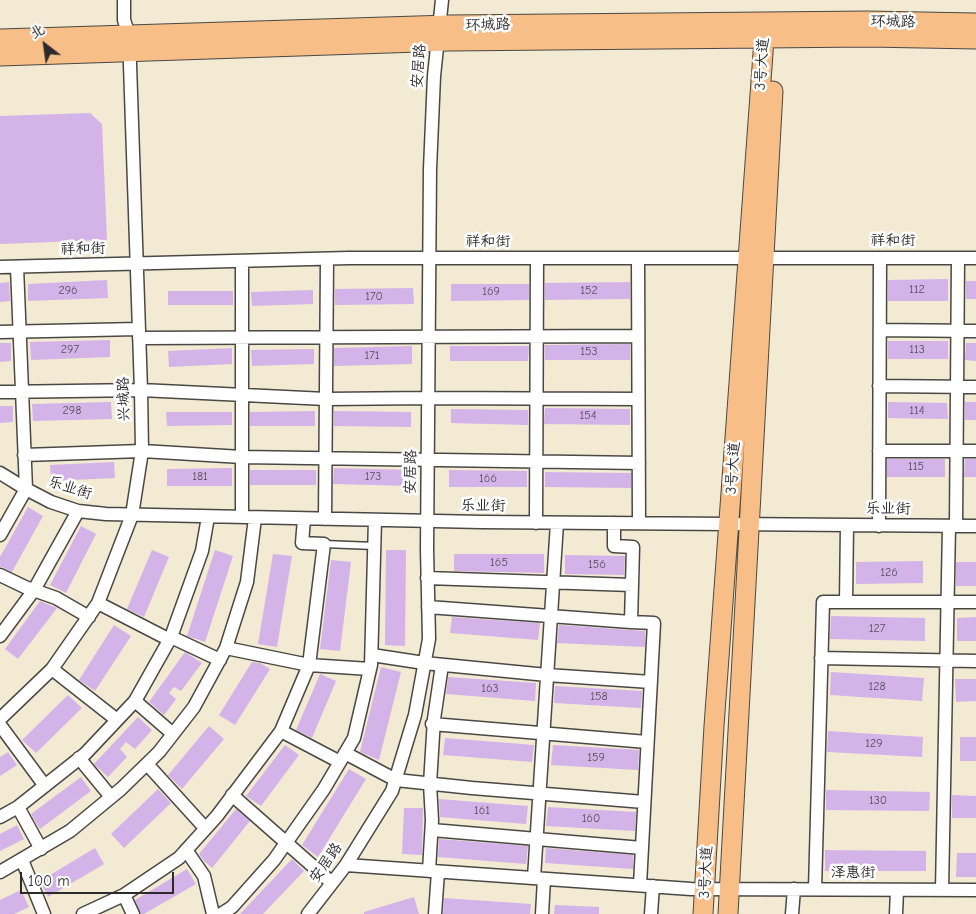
<!DOCTYPE html>
<meta charset="utf-8">
<style>
body{margin:0}
#map{position:relative;width:976px;height:914px;overflow:hidden;background:#f2ead3;font-family:"Comic Neue","LXGW WenKai TC",sans-serif}
canvas{display:block}
.north{position:absolute;left:20px;top:20px;width:50px;height:50px;-webkit-text-stroke:4px #fff;paint-order:stroke;rotate:330deg;font-size:14px;font-weight:700;line-height:20px;text-align:center;color:#2b2b2b}
.north::after{content:'';display:block;margin:auto;width:18px;height:22px;background:#2b2b2b;clip-path:polygon(50% 0,100% 100%,50% 72%,0 100%)}
.scale{position:absolute;left:20px;top:872px;width:154px;height:22px;box-sizing:border-box;border:2px solid #2b2b2b;border-top:0;padding-left:6px;font-size:15px;line-height:18px;white-space:nowrap;color:#2b2b2b;-webkit-text-stroke:4px #fff;paint-order:stroke}
</style>
<div id="map">
<canvas width="976" height="914"></canvas>
<div class="north">北</div>
<div class="scale">100 m</div>
</div>
<script>
const ctx = document.querySelector('canvas').getContext('2d');
ctx.lineJoin = 'round';
function paint(path, color) { ctx.fillStyle = color; ctx.fill(path, 'evenodd'); }
const shape = rows => new Path2D(rows.map(r => 'M' + r).join(''));
function trace(path, color, width, dash) { ctx.strokeStyle = color; ctx.lineWidth = width; ctx.lineCap = dash ? 'butt' : 'round'; ctx.setLineDash(dash || []); ctx.stroke(path); }
function write(font, color, halo, rows, align = 'center') {
  ctx.font = font + ' "Comic Neue","LXGW WenKai TC",sans-serif'; ctx.lineWidth = 5; ctx.setLineDash([]); ctx.textBaseline = 'middle'; ctx.strokeStyle = halo; ctx.fillStyle = color; for (const [text, x, y, turn = 0] of rows) {
    ctx.save(); ctx.translate(x, y); ctx.rotate((+turn || 0) * Math.PI / 180); ctx.textAlign = isNaN(turn) ? turn : align; if (halo) ctx.strokeText(text, 0, 0); ctx.fillText(text, 0, 0); ctx.restore();
  }
}
paint(shape([
 [90,113,102,124,107,240,0,244,0,116],
 [948,279,948,301,888,301,888,280],
 [107,280,108,298,28,301,28,284],
 [966,281,976,281,976,299,966,299],
 [9,282,10,301,0,302,0,283],
 [630,282,630,299,545,300,545,283],
 [451,284,529,284,529,300,451,301],
 [413,288,414,304,335,305,335,289],
 [313,290,313,304,252,306,251,292],
 [168,291,233,291,233,305,168,305],
 [110,340,110,357,31,360,30,342],
 [888,341,948,341,948,359,888,359],
 [0,343,11,343,11,361,0,362],
 [966,343,976,343,976,361,965,360],
 [630,344,630,360,545,360,545,345],
 [412,346,412,364,334,366,334,348],
 [450,346,529,346,528,361,450,361],
 [232,348,232,364,169,367,168,351],
 [314,349,314,364,252,366,251,350],
 [111,402,112,419,33,421,32,404],
 [888,402,947,403,948,419,888,418],
 [965,402,976,402,976,420,965,420],
 [0,406,13,406,13,422,0,423],
 [545,408,630,409,630,425,544,424],
 [451,409,528,410,528,425,451,423],
 [315,411,315,426,250,426,250,412],
 [334,411,411,412,411,427,334,426],
 [166,412,232,412,232,425,167,426],
 [887,459,945,459,945,477,887,477],
 [965,459,976,459,976,477,964,477],
 [114,462,115,478,51,481,50,465],
 [232,468,232,486,167,486,167,469],
 [334,468,413,470,412,486,333,484],
 [250,470,316,470,316,485,250,485],
 [449,470,527,471,527,487,449,487],
 [545,472,631,473,631,488,545,487],
 [28,507,43,516,12,572,0,566,0,557],
 [81,526,96,534,66,593,50,585],
 [152,550,169,557,144,617,127,609],
 [215,550,233,556,205,642,187,636],
 [386,550,406,550,405,646,385,645],
 [273,554,292,556,277,647,258,644],
 [454,554,544,554,544,573,454,571],
 [565,555,625,556,624,575,565,574],
 [331,560,351,562,340,651,320,649],
 [923,561,923,583,856,584,856,562],
 [956,562,976,562,976,586,956,586],
 [40,601,57,608,18,659,5,649],
 [831,616,925,618,925,641,830,639],
 [452,617,540,623,538,640,450,633],
 [976,617,976,641,957,641,957,618],
 [114,625,131,636,95,691,79,680],
 [559,625,645,631,645,647,557,643],
 [185,652,202,663,181,691,174,687,169,693,176,699,164,715,149,702],
 [252,662,260,663,270,669,235,725,219,715],
 [381,667,401,672,379,760,360,752],
 [831,672,924,678,922,701,830,695],
 [320,674,336,681,312,738,296,730],
 [448,677,536,683,535,701,446,694],
 [955,679,976,679,976,701,956,702],
 [555,686,642,691,641,708,554,703],
 [68,695,82,708,36,753,22,740],
 [138,717,152,730,135,749,126,742,120,749,127,757,108,777,94,764],
 [209,726,224,739,182,789,168,775],
 [828,731,923,737,922,757,827,752],
 [960,737,976,737,976,761,960,761],
 [445,738,534,745,532,762,443,755],
 [285,745,299,755,261,806,246,796],
 [553,745,639,750,638,770,551,765],
 [8,752,17,765,0,776,0,757],
 [349,769,366,779,318,857,302,845],
 [81,777,91,791,40,829,31,814],
 [158,789,171,803,124,848,111,834],
 [826,790,930,792,929,811,826,810],
 [952,795,976,796,976,818,952,818],
 [439,799,528,806,526,824,440,817],
 [548,807,636,812,635,831,546,826],
 [404,808,423,808,422,855,402,854],
 [236,809,250,821,212,868,204,861,199,854],
 [17,825,24,839,0,851,0,834],
 [439,839,528,846,526,864,438,857],
 [95,848,104,864,48,897,40,881],
 [546,848,633,855,633,869,545,863],
 [825,850,926,851,926,871,825,871],
 [957,853,976,853,976,877,956,877],
 [292,859,304,871,263,914,240,914],
 [187,869,196,884,144,914,141,914,135,900],
 [21,890,29,907,14,914,0,914,0,900],
 [414,897,419,914,364,914,364,912],
 [444,898,531,904,530,914,443,914],
 [555,905,599,907,599,914,554,914]
]), '#d4b3e8');
const lane = shape([
 [324,544,374,546]
]);
const street = shape([
 [638,258,639,523],
 [242,261,242,517],
 [0,267,349,258,976,258],
 [880,330,976,331],
 [0,332,138,329],
 [139,338,638,336],
 [879,386,976,387],
 [0,392,141,390,326,399,428,398,638,399],
 [879,451,976,451],
 [24,455,142,451,242,457,639,463],
 [0,473,26,489,51,502,78,511,106,514,482,522,976,526],
 [325,519,327,259],
 [536,523,537,258],
 [614,523,614,546,633,547,631,622,654,623,640,885],
 [879,526,880,258],
 [956,526,958,258],
 [0,535,26,489,17,267],
 [0,575,25,587,56,598,89,617],
 [427,578,632,585],
 [846,602,976,602],
 [98,603,170,640],
 [428,607,631,622],
 [0,636,34,590,78,511],
 [171,637,220,660],
 [226,648,309,665,370,669],
 [372,655,424,663,547,675,651,682],
 [821,658,976,661],
 [52,669,117,720],
 [135,701,173,734],
 [0,719,52,669,98,603,132,515,142,451,141,390,129,35,124,20,124,0],
 [432,724,647,742],
 [0,725,45,786],
 [281,731,340,762],
 [345,753,396,780,472,788,644,802],
 [79,758,111,797],
 [147,764,205,828],
 [232,795,332,883],
 [18,807,41,849],
 [0,817,18,807,85,754,135,701,171,637,202,551,208,517],
 [432,830,642,848],
 [186,850,204,876,213,914],
 [22,860,44,914],
 [346,865,691,889,976,890],
 [429,871,432,820,430,784,434,719,442,665],
 [0,872,70,831,121,789,159,752,194,707,226,648,247,582,255,518],
 [534,878,557,523],
 [815,889,823,602,846,602,847,525],
 [942,890,949,526],
 [124,895,133,914],
 [83,914,124,895,179,858,217,816,281,731,309,665,324,544,302,543,304,519],
 [221,914,232,907,274,860,324,789,354,738,371,665,375,520],
 [308,914,346,865,392,791,415,715,429,639,427,549,430,169,434,76,442,0],
 [435,914,438,872],
 [542,914,544,879],
 [651,914,653,886],
 [792,914,794,889],
 [896,914,897,890]
]);
const primary = shape([
 [0,39,449,25,868,21,976,23],
 [0,56,449,41,868,37,976,39],
 [703,914,714,726,765,26],
 [728,914,773,91]
]);
trace(lane, '#494844', 9);
trace(street, '#494844', 15);
trace(primary, '#494844', 21);
trace(lane, '#fff', 6);
trace(street, '#fff', 12);
trace(primary, '#f7be87', 19);
write('12px', '#554d5a', null, [
 ["112",917,290],
 ["296",68,291],
 ["152",589,291],
 ["169",491,292],
 ["170",374,297],
 ["297",70,350],
 ["113",917,350],
 ["153",589,352],
 ["171",372,356],
 ["298",72,411],
 ["114",917,411],
 ["154",588,416],
 ["115",916,467],
 ["181",200,477],
 ["173",373,477],
 ["166",488,479],
 ["165",499,563],
 ["156",597,565],
 ["126",889,573],
 ["127",877,629],
 ["128",877,687],
 ["163",490,689],
 ["158",599,697],
 ["129",874,744],
 ["159",596,758],
 ["130",878,801],
 ["161",482,811],
 ["160",591,819]
]);
write('15px', '#2b2b2b', '#fff', [
 ["环城路",893,22,1],
 ["环城路",488,25,-1],
 ["3号大道",762,64,-86],
 ["安居路",419,66,-85],
 ["祥和街",893,241],
 ["祥和街",488,242],
 ["祥和街",83,249,-1],
 ["兴城路",124,399,-91],
 ["3号大道",733,468,-86],
 ["安居路",411,472,-89],
 ["乐业街",70,488,18],
 ["乐业街",483,506,1],
 ["乐业街",888,509,1],
 ["安居路",326,863,-55],
 ["3号大道",706,872,-87],
 ["泽惠街",853,873]
]);
</script>
